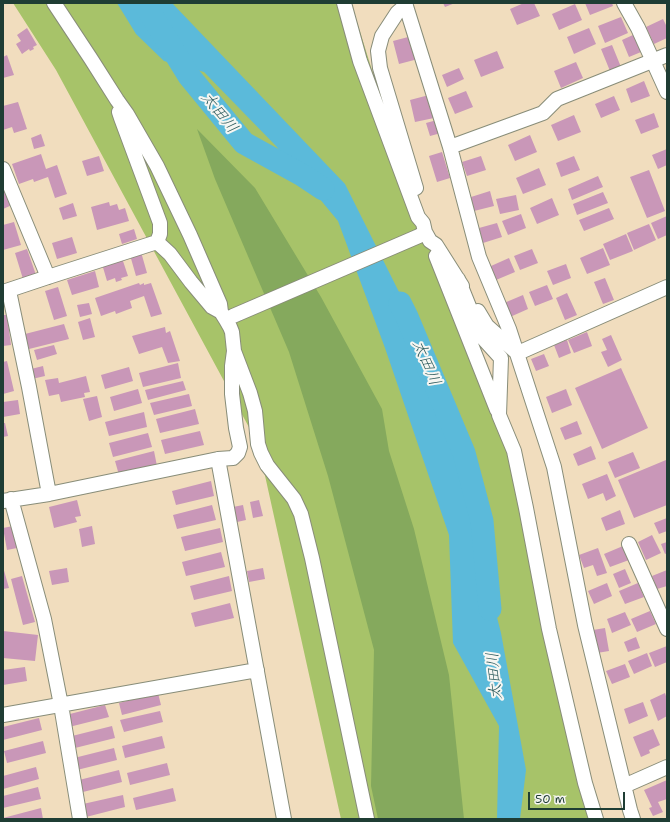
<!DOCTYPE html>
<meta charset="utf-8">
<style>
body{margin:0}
#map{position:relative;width:670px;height:822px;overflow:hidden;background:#f1ddbe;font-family:"Shantell Sans",sans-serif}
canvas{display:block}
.frame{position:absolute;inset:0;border:4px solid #1f3d34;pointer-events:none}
.scale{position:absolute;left:528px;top:792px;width:97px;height:18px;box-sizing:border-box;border:2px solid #1f3d34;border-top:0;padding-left:5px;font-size:12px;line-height:14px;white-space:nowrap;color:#1f3d34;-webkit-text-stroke:3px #f6f6f2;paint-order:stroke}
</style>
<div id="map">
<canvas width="670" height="822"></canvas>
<div class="frame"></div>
<div class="scale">50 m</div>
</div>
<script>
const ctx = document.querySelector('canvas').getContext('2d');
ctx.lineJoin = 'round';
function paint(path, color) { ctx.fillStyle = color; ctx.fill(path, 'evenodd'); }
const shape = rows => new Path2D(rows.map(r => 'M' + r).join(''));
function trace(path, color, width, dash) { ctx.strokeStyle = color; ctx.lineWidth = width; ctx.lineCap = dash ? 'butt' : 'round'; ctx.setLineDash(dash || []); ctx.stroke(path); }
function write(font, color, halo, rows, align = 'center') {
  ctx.font = font + ' "Shantell Sans","Klee One",sans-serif'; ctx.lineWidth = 4; ctx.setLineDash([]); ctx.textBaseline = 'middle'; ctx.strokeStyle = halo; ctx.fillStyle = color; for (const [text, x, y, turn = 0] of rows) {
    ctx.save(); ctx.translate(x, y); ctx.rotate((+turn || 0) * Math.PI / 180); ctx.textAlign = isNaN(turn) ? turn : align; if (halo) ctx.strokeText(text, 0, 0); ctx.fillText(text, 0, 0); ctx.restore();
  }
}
paint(shape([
 [13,3,351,3,418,217,514,451,600,819,341,819,258,444,56,70]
]), '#a7c369');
paint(shape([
 [197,129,255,188,321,297,382,409,389,451,414,529,449,675,464,819,378,819,371,786,374,650,328,476,289,352,215,179]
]), '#85a95d');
paint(shape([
 [117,3,172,3,345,184,400,294,458,464,501,633,526,770,520,819,497,819,499,726,453,643,449,535,385,348,338,221,276,146,204,72,164,61,136,34]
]), '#5bbada');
trace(shape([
 [144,3,189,76,244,143,302,175,323,189],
 [400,303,407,317,464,453,482,521,490,609]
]), '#5bbada', 23);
paint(shape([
 [443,3,455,3,445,7],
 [524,3,534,3,540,16,517,25,510,9],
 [585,3,612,3,613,6,590,15],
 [575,4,582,20,559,30,552,14],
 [621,17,628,33,605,43,598,26],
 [663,19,667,27,667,38,654,44,646,27],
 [27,28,37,45,33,47,34,49,30,51,29,49,22,54,16,44,21,41,17,35],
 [589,28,596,44,574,54,567,37],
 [633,35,641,52,629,57,622,40],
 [412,36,418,59,399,64,393,41],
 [612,45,621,67,610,71,601,49],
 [497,51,504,68,481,77,474,60],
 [7,55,14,75,3,78,3,57],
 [576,62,583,78,561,88,554,71],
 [459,68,464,79,447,87,442,75],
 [644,81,650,96,631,103,626,89],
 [466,91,473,107,455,114,448,98],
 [429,95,434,118,415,122,410,100],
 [614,96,620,110,601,118,595,104],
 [18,102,27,129,14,133,12,127,3,130,3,106],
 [654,113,659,127,641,134,635,120],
 [574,115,581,132,558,141,551,125],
 [437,120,441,133,430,136,426,123],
 [41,134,45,146,34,149,31,138],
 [530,135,537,152,515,161,508,145],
 [667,149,667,165,658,169,652,155],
 [442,152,450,178,437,182,429,156],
 [41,154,46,169,57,165,67,194,55,198,48,177,34,182,33,179,19,184,12,164],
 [99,156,104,171,87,176,82,161],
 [481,156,486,170,467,176,462,162],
 [574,156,580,170,561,177,556,163],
 [539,168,546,185,523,194,516,178],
 [649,170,665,211,647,218,630,177],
 [598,176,603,187,572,200,568,189],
 [3,183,12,205,3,209],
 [490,191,494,206,474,211,471,197],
 [603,192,608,203,577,215,573,204],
 [516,195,519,210,500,214,496,199],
 [552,198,559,215,537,224,530,208],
 [109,202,110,206,117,204,119,210,125,208,129,221,97,230,91,207],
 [73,203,77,216,63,220,59,208],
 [609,208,614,219,584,231,579,220],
 [521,214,526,228,508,235,502,221],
 [667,216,667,235,658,239,651,223],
 [14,222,21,245,3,250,3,225],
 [497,223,502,237,483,243,479,228],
 [649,224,656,240,634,250,627,233],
 [134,229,137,239,122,244,119,234],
 [626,234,633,251,610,260,603,244],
 [72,237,77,253,57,259,52,243],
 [603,248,610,265,587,274,580,258],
 [27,249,36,275,23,279,15,253],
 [532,249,538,263,520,270,514,256],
 [141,252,147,273,136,276,130,255],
 [122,258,128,276,121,278,122,280,116,282,115,278,107,281,102,264],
 [509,258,515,272,496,280,491,266],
 [566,264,571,278,553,285,547,271],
 [95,271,99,287,72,295,67,280],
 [605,278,614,300,603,304,594,282],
 [139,283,140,285,144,283,144,285,151,283,162,314,151,317,144,296,130,301,132,308,116,314,115,311,101,316,95,298],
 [547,285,553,299,535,306,529,292],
 [58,287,67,316,54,320,45,291],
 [567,293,577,315,565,320,556,298],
 [523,295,528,309,510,317,504,303],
 [89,303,92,314,80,317,77,305],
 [3,315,7,315,11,345,3,346],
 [90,318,95,337,83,340,78,322],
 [64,324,69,339,29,349,25,334],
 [165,327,166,333,170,331,180,361,168,363,162,347,139,354,132,336],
 [587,332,592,346,574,353,568,340],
 [611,335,622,360,608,367,601,352,607,350,602,339],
 [567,340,571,353,559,358,554,345],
 [54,345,57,354,37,360,34,350],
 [544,354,549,366,536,371,531,359],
 [7,361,14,391,3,394,3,362],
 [178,363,181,378,143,387,139,373],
 [43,366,45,376,32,379,31,369],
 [129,367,133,381,105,389,101,375],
 [621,368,648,428,602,449,575,388],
 [86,376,90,392,84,393,85,397,61,402,59,394,49,396,45,380,58,378,59,383],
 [183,381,186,390,148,400,145,390],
 [138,389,142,403,114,411,110,397],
 [566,389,572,405,552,413,546,397],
 [189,394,192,406,154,415,150,403],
 [97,396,102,417,89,421,83,399],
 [18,400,20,414,3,417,3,402],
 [195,409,199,424,160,433,156,419],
 [144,412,147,427,109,436,105,422],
 [577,421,582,434,565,440,560,428],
 [3,423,5,423,8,436,3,437],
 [200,431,204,445,165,454,161,440],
 [148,433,152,447,113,457,109,443],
 [591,446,596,459,578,466,573,454],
 [154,451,157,466,119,475,115,461],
 [633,452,640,468,615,478,608,462],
 [666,460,667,463,667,505,634,518,618,480],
 [607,474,616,496,606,501,603,493,588,499,582,484],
 [211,481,214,496,176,505,172,491],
 [77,500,81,516,75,517,77,522,54,528,49,507],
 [259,500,263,516,253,518,250,502],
 [212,505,216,520,177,529,173,515],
 [243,505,246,520,237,522,233,507],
 [620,510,625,524,606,531,601,518],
 [667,518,667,531,659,534,654,523],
 [13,526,17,548,7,550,3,528],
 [92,526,95,544,82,547,79,529],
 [220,528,223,542,185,551,181,537],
 [652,535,661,553,646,560,638,542],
 [667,542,667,553,665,554,661,544],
 [623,546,629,560,610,567,604,554],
 [598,548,607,573,597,576,593,565,584,568,579,555],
 [221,552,225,567,186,576,182,562],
 [3,567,9,588,3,589],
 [67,568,69,582,52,585,49,571],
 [263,568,265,579,249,582,247,571],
 [625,569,631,583,619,588,613,574],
 [667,570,667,586,657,589,652,576],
 [22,576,35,622,23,625,11,579],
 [229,576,232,591,194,600,190,586],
 [607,583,612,596,594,604,588,591],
 [638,583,644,597,625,604,619,591],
 [230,603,234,618,195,627,191,613],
 [650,611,656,624,637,632,631,619],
 [625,612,631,625,612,633,607,619],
 [605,628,609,651,597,653,593,630],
 [3,631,38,635,35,661,3,658],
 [636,637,640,648,628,652,624,642],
 [667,646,667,662,655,667,649,653],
 [647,653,652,666,634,674,628,661],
 [625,664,630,677,612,684,606,671],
 [25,667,27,681,3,685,3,670],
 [158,693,161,705,122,715,119,703],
 [665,693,667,699,667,716,658,721,650,700],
 [643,702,648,716,629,724,624,709],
 [105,705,109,717,69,727,66,715],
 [160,711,163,722,124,732,120,720],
 [39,718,42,730,3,740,3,727],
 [112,726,115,738,75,748,72,736],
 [653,729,660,745,649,750,650,753,641,757,633,737],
 [162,736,165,748,125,758,122,746],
 [43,741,46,753,7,763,4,751],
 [114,748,117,760,77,770,74,758],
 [167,763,170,775,130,785,127,773],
 [36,767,39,779,3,789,3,776],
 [119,770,122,782,83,792,79,780],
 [667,780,667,799,658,802,663,812,653,816,649,808,652,807,644,790],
 [38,787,41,799,3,808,3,796],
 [173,788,176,801,136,810,133,798],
 [123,795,125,807,86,817,83,804],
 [41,808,43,819,3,819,3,818]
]), '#c997b8');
const street = shape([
 [54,3,91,59,117,100,127,114,157,166,190,235,220,304,221,312],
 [344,3,360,61,418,217,423,223,425,232],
 [405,3,450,147,479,257,509,329,554,467,585,625,630,810,633,819],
 [624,3,638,28,667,92],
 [406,5,397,13,382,36,378,51,380,68,416,188],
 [119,112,121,118,160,223,160,234,157,242],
 [450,147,543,113,557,99,667,55],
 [3,169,48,277],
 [157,242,170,254,191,282,212,307,221,312,226,320,233,316,419,236,425,232,430,241,436,245,462,286],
 [436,256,497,410],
 [458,279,481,336,501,358,499,415,514,451,526,508,549,629,585,783,596,819],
 [9,291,29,387,49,494],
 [3,292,48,277,157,242],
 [478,311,487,326,516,352],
 [234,351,250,393,255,411,258,444,261,453,267,465,294,499,301,514,312,558,367,819],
 [518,353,667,287],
 [218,459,284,819],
 [11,499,44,619,61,705,80,819],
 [3,501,49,494,218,459,233,458,238,453,240,447,236,428,232,394,232,366,234,351,232,332,230,327,226,320],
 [629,544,667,629],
 [3,715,257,670],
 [624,786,667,767]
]);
trace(street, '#888d79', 16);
trace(street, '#fff', 14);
write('italic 16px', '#2e5c5e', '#f6f6f2', [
 ["太田川",219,113,51],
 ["太田川",426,363,67],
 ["太田川",495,676,-95]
]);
</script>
